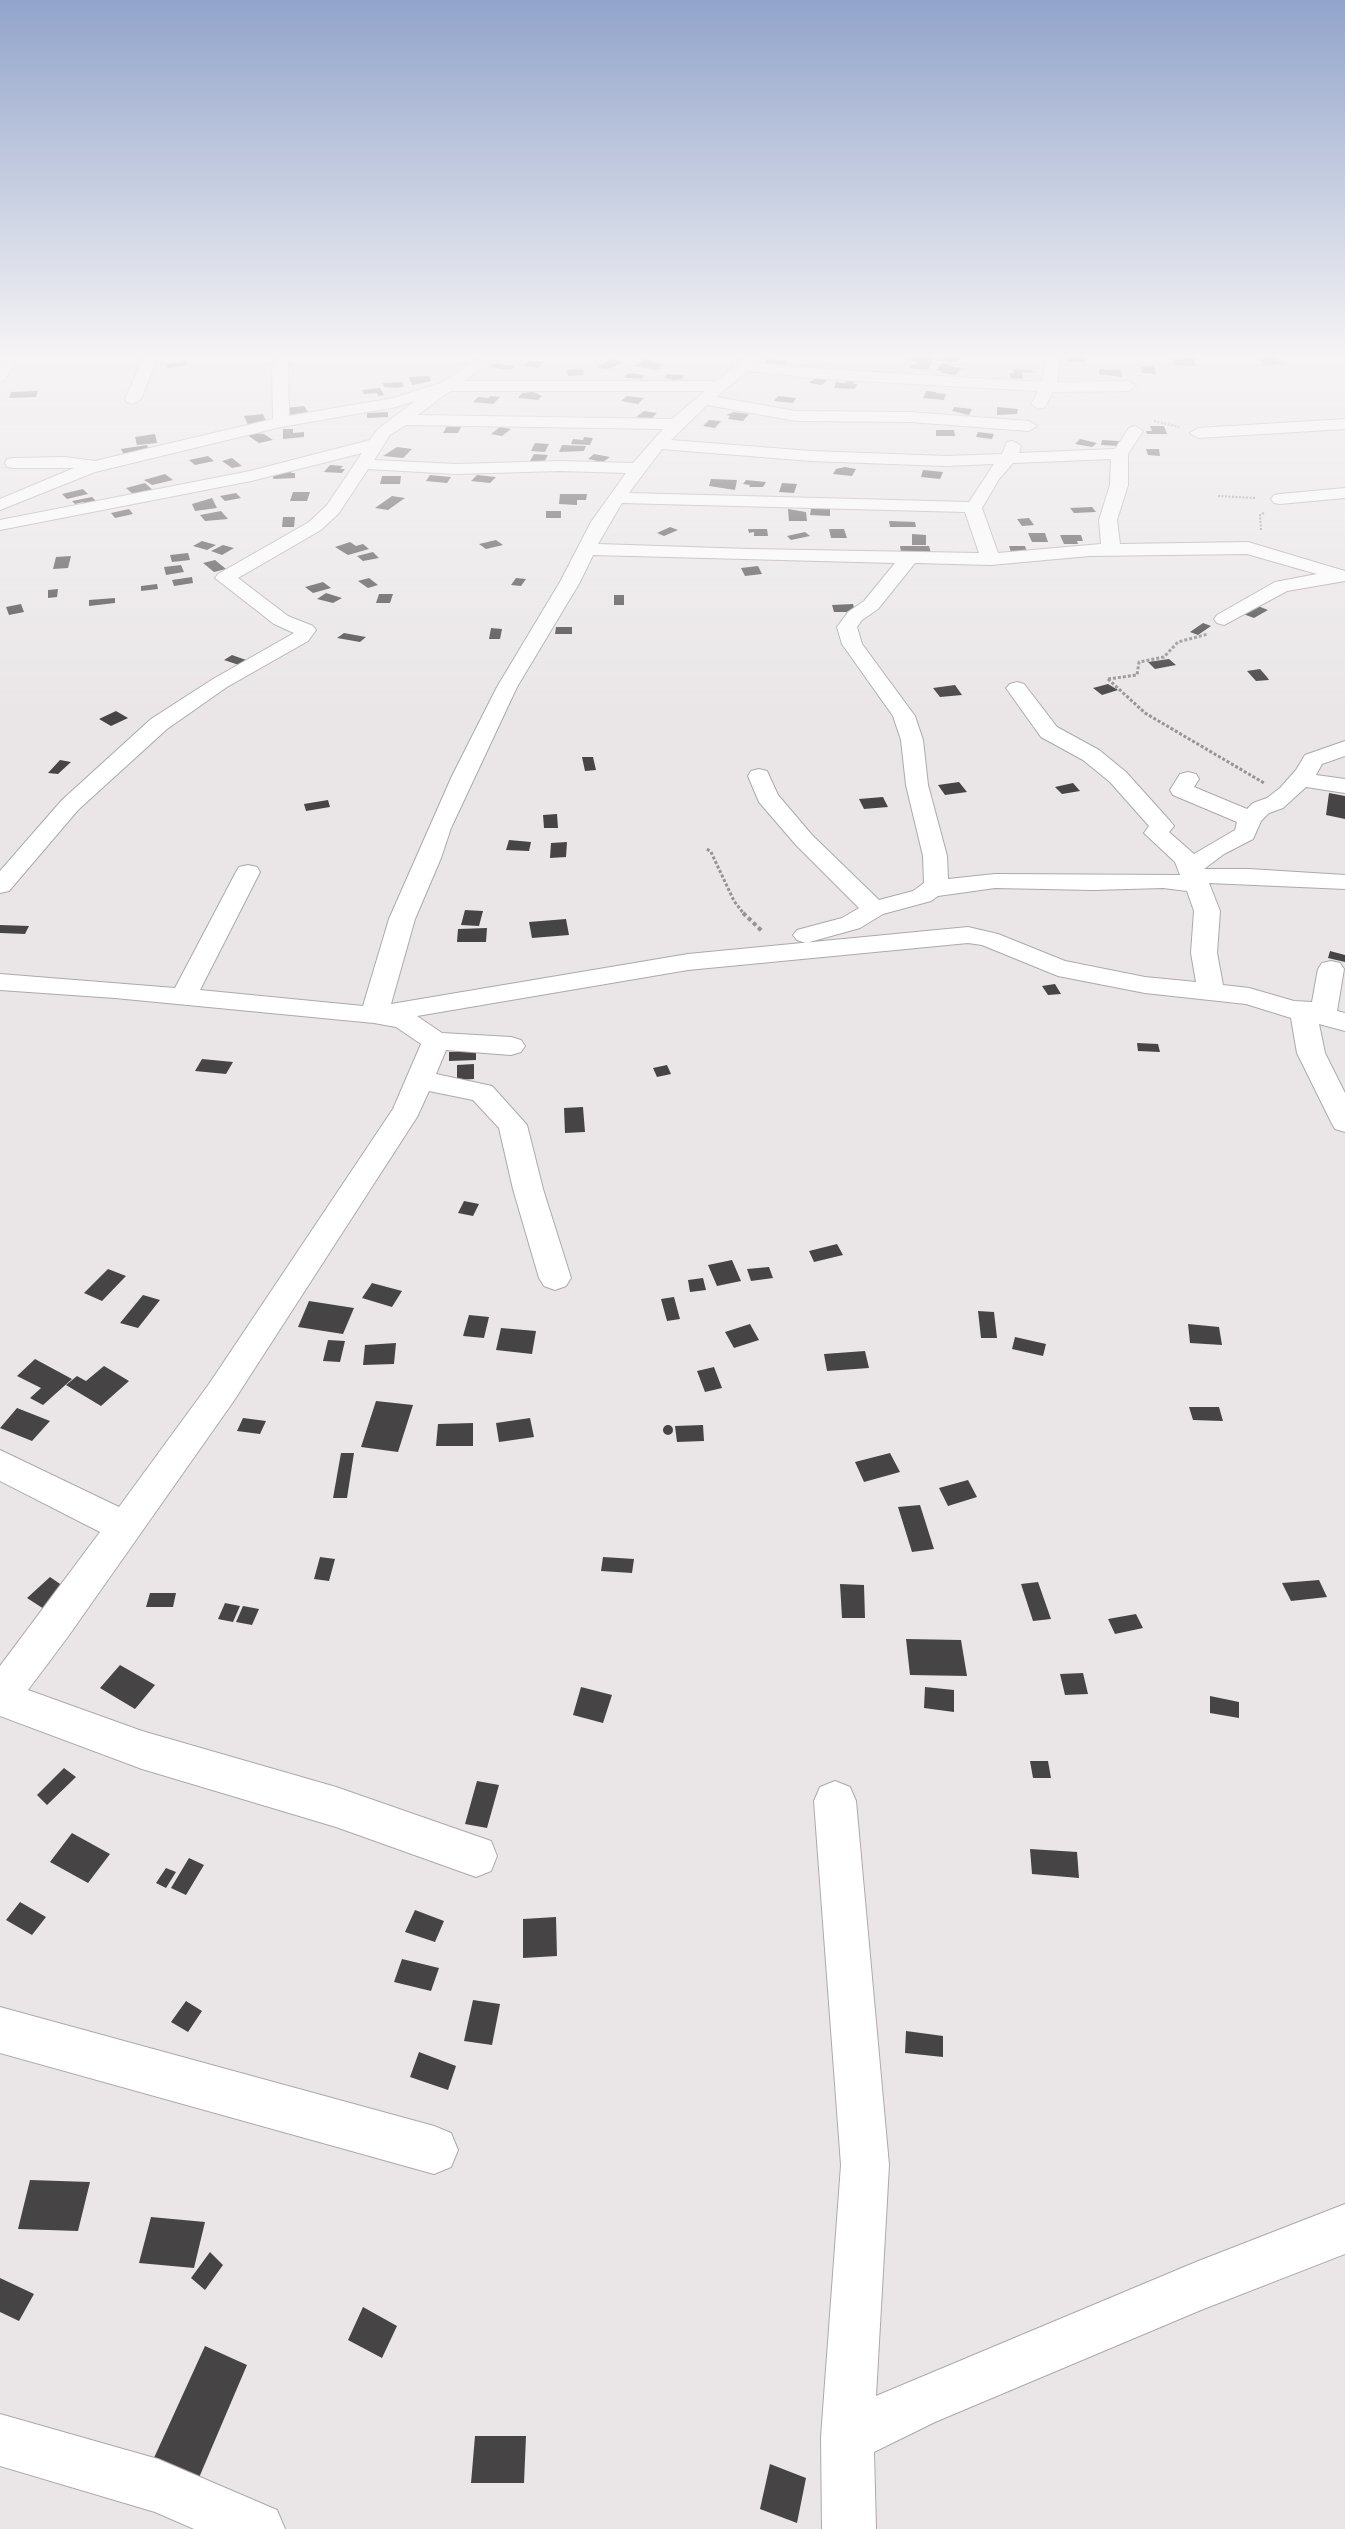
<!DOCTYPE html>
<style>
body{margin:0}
canvas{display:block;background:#eae6e8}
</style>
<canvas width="1345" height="2529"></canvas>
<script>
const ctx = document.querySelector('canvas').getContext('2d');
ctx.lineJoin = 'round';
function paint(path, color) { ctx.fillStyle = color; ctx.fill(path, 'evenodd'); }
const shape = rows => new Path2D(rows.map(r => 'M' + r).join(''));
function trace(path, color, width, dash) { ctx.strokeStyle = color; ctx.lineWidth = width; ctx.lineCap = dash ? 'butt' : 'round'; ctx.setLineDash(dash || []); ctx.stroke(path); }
paint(shape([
 [917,357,933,358,928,370,909,368,910,365,915,365,916,361,911,361,912,358],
 [939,357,962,357,957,362,936,360],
 [1070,357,1085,357,1086,362,1067,362,1066,358],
 [1264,357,1274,357,1283,364,1265,365,1259,359,1267,359],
 [1181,358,1194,358,1196,366,1174,365,1173,359,1182,360],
 [611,359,624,362,608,369,597,367],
 [644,359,654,361,653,362,664,365,655,370,634,366],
 [767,359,770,359,788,361,781,367,764,364],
 [186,361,188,365,168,368,166,364],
 [529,361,536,362,545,361,538,368,523,366],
 [496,363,516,366,510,370,489,367],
 [942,363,953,367,962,368,955,375,940,373,942,371,936,370],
 [1140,366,1154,366,1156,374,1142,373],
 [583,369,584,375,568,376,566,370],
 [1013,369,1032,370,1033,373,1022,372,1023,379,1011,378,1009,373,1014,373],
 [1099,369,1121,370,1122,377,1099,374],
 [628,373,645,375,642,379,628,378,624,377],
 [667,374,685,375,682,379,674,380,664,378],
 [429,376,431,381,412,385,409,377],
 [815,378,828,379,822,385,809,383],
 [847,381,854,381,853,384,857,384,855,389,834,388,836,382,846,383],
 [402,382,404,386,398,388,384,387,383,383],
 [380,388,384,395,379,396,377,393,364,394,362,390],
 [38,391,36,397,9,398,11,392],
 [926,391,937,392,936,393,946,394,944,400,923,398],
 [533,392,542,396,538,400,518,398,522,393],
 [490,396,500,397,493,404,473,402,478,397,488,398],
 [627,396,644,398,638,404,621,401],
 [778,396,796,398,793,403,774,401],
 [304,406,308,412,288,415,285,408],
 [954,407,972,409,969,415,952,411],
 [997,407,1018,409,1017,414,997,415],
 [644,411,657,413,650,420,636,417],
 [388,412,388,417,367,418,367,413],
 [734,412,749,414,743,421,728,419,730,416,726,415],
 [263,414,267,423,248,425,244,416],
 [709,420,721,421,715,428,703,426],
 [447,426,461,427,458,433,443,433],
 [1150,426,1164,426,1167,434,1147,434,1146,431,1152,431],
 [500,427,511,429,502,436,491,434],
 [283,429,293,429,293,433,304,432,304,437,283,439],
 [936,430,954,430,955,436,936,436],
 [978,432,994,434,992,439,976,437],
 [256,433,264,434,273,440,259,443,247,435],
 [155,434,157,443,137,445,135,437],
 [584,437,593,438,590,445,571,444,573,439,583,440],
 [1080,439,1097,443,1092,447,1075,444],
 [1102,440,1119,441,1119,446,1101,445],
 [535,443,549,444,545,452,531,451],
 [147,445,150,451,124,455,121,449],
 [562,445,586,446,584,451,559,452],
 [397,447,412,449,403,458,383,456],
 [1146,449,1159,449,1160,456,1148,455],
 [534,454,548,455,544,462,530,461],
 [594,454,610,457,603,462,588,459],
 [208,456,214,461,195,465,189,460],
 [232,458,242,466,232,468,222,461],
 [330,465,343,466,340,469,345,469,342,473,324,472],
 [845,467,856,469,852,476,833,474,836,469],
 [291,470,291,473,295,473,295,478,273,479,274,474],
 [923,470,943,472,940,479,921,477],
 [165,474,173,480,152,485,144,480],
 [430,475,451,477,447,483,426,481],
 [477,475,496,477,490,483,471,481],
 [382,476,401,476,400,484,380,484],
 [711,479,737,480,735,490,709,486],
 [746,480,766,482,763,487,749,487,750,485,743,484],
 [145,483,155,492,142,495,140,493,133,494,126,488],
 [782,483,797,484,794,493,779,492],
 [83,489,88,494,67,499,62,494],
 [293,492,310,492,307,501,290,501],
 [236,493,241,498,225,501,220,496],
 [560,494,587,494,586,500,577,500,577,505,559,504],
 [392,496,405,498,388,510,375,508],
 [92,497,97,502,85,505,83,502,75,504,72,501],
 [212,498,217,508,195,511,192,504],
 [1092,507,1096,512,1074,513,1070,508],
 [826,508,830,509,830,516,810,515,811,509],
 [129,509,133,514,115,518,111,513],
 [788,509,806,512,807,521,789,521],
 [221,511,228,519,205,521,200,515],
 [546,511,561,511,561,518,546,518],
 [283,517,295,517,294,527,282,527],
 [1029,518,1034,525,1022,526,1017,519],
 [889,521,915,522,916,527,890,527],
 [670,527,678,530,664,536,657,533],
 [748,529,767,529,768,536,754,536,754,532,749,533],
 [829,529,844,529,847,538,831,538],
 [805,532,810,536,791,540,787,536],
 [1028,533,1045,533,1048,542,1032,542],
 [912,534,926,535,926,545,912,545],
 [1060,535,1081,535,1083,541,1077,541,1078,544,1064,544],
 [496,540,503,545,486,549,479,544],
 [202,541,216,545,207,550,193,546],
 [350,542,356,546,363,544,369,549,348,555,335,547],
 [223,545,234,548,222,555,211,551],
 [900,546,929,546,931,553,901,552],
 [1009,546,1025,546,1027,552,1011,552],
 [373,552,379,558,363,561,357,556],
 [188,553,190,560,172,562,170,555],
 [71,556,68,568,53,569,56,557],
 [215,560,226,569,214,572,203,563],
 [181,565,184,572,166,575,164,567],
 [758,566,762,574,745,576,741,568],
 [192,577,193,583,174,586,172,580],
 [369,578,378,585,368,588,358,581],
 [516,578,526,579,521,586,511,585],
 [323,582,331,588,313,593,305,587],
 [157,584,158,589,141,591,141,586],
 [58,589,57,597,48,598,48,590],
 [326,593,342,598,333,603,317,599],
 [379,594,393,594,390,603,376,603],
 [614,595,624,595,624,605,614,605],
 [115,598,115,603,89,606,89,600],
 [21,604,24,612,9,615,6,607],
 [853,604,855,612,834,612,832,605],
 [1258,606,1268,610,1254,618,1243,614],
 [1203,623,1211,626,1198,635,1190,632],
 [556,627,572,627,572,634,555,634],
 [491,628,502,629,500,639,489,639],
 [344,633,366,637,360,642,337,638],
 [232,655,246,660,239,665,224,660],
 [1169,659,1176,665,1155,669,1148,662],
 [1260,669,1267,677,1269,680,1256,681,1247,671],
 [1108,684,1118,690,1102,695,1093,688],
 [955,685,962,695,940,697,933,688],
 [116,711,128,718,111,726,99,719],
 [582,757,593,757,596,770,585,771],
 [60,760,71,762,58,774,48,773],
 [959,782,967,792,945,795,938,785],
 [1073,783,1080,791,1062,794,1055,787],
 [1329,793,1345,796,1345,819,1326,815],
 [883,797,888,807,864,809,859,799],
 [328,800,330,807,306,811,304,804],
 [557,814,558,828,544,828,543,815],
 [509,840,531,842,529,851,506,850],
 [567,842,566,857,550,858,551,843],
 [465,910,483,911,479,926,461,925],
 [566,919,569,935,532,938,529,922],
 [0,925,29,926,25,934,0,933],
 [487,928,486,942,457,942,458,929],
 [1330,951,1345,955,1345,962,1328,958],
 [1055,984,1061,994,1048,995,1042,986],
 [1137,1043,1158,1044,1160,1052,1138,1051],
 [476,1051,476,1060,449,1061,449,1052],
 [202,1059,233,1062,226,1074,195,1071],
 [474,1064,474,1079,457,1080,457,1065],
 [667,1065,671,1074,657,1077,653,1068],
 [583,1107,585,1132,565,1133,564,1108],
 [464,1201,479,1204,473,1216,458,1213],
 [837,1244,843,1255,814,1262,809,1251],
 [732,1260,741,1281,717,1286,708,1265],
 [769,1267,773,1278,751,1281,747,1269],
 [108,1269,126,1276,102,1301,84,1293],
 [703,1278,706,1290,690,1292,688,1280],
 [372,1283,402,1291,392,1307,362,1298],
 [143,1295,160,1300,138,1328,120,1323],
 [674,1297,680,1319,667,1321,661,1299],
 [309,1301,354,1308,343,1334,298,1327],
 [978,1311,994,1312,997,1338,981,1338],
 [469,1315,489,1317,484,1338,463,1336],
 [750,1324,759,1340,734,1348,725,1332],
 [1188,1324,1219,1327,1222,1345,1190,1343],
 [501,1328,536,1331,532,1354,496,1350],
 [1015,1337,1046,1344,1043,1356,1012,1349],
 [328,1340,345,1341,340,1362,323,1361],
 [396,1343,394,1364,363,1365,365,1345],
 [865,1351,869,1368,827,1371,824,1354],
 [35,1359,72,1379,43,1405,30,1398,41,1388,17,1376],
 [104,1366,129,1381,101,1406,66,1385,77,1376,86,1381],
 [714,1367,722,1388,705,1392,697,1371],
 [376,1401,413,1405,398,1452,361,1447],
 [1189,1407,1219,1407,1223,1421,1193,1420],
 [17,1408,50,1421,32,1441,0,1428],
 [243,1418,266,1421,260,1434,237,1431],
 [530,1418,534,1437,499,1442,496,1423],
 [473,1423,473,1446,436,1446,438,1424],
 '663 1430a5 5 0 1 1 10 0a5 5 0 1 1-10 0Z',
 [703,1425,704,1441,677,1442,675,1426],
 [341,1453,354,1453,347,1498,333,1498],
 [890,1453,900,1472,864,1482,855,1462],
 [968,1480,977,1497,948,1506,939,1488],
 [920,1505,934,1549,912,1552,898,1507],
 [320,1557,335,1559,329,1581,314,1579],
 [603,1557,634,1559,632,1573,601,1571],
 [50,1577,66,1588,44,1609,27,1598],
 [1319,1580,1327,1597,1291,1601,1282,1583],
 [1038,1582,1051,1619,1033,1621,1021,1584],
 [840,1584,864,1585,865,1618,842,1618],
 [150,1593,176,1593,173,1607,146,1607],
 [225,1603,240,1606,233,1622,218,1619],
 [243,1606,259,1609,252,1625,236,1622],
 [1136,1614,1143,1628,1115,1634,1108,1619],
 [906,1639,961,1640,967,1676,910,1675],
 [120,1665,155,1685,135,1709,100,1688],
 [1083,1673,1088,1694,1065,1695,1060,1674],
 [581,1687,612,1695,603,1723,573,1715],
 [925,1687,954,1690,954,1712,924,1708],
 [1210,1696,1239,1702,1239,1718,1210,1713],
 [1030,1761,1048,1761,1051,1778,1033,1778],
 [64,1768,76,1777,47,1805,37,1795],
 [477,1781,499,1785,487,1828,465,1824],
 [72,1833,110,1854,88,1883,50,1862],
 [1030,1849,1077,1852,1079,1878,1032,1874],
 [189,1858,204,1865,186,1895,171,1888],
 [166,1868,176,1872,166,1888,156,1883],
 [20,1902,46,1917,32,1935,6,1920],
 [415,1910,444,1921,435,1942,405,1932],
 [556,1917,557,1956,523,1958,523,1919],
 [402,1959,439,1968,431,1991,394,1982],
 [473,2000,500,2004,492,2045,464,2041],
 [186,2001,202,2011,188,2032,171,2022],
 [906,2031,943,2036,943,2057,905,2053],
 [419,2052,456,2066,448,2090,410,2077],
 [30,2180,90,2182,78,2231,18,2229],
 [151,2217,205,2222,194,2268,139,2263],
 [210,2252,223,2265,205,2290,191,2278],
 [0,2278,34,2294,19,2321,0,2312],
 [363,2307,397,2326,382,2358,348,2340],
 [205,2346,247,2365,198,2480,153,2460],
 [475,2436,526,2436,524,2483,471,2483],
 [770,2464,806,2478,797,2523,760,2509]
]), '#474446');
const minor = shape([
 [4,357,18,357,5,380,0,382,0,363,4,357],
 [144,357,158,357,141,399,133,404,127,402,125,399,144,357],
 [275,357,289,357,288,365,289,416,393,398,441,383,481,357,498,357,464,381,716,381,746,357,762,357,757,363,825,369,1041,382,1047,357,1061,357,1057,382,1128,381,1136,386,1128,391,1053,392,1045,407,1039,409,1031,404,1038,391,825,379,748,371,716,397,796,411,910,412,1029,421,1037,426,1029,431,910,422,796,421,707,405,671,440,811,451,946,456,1002,454,1007,442,1013,441,1021,446,1019,453,1115,449,1129,428,1135,426,1143,431,1128,454,1128,485,1117,520,1120,544,1248,542,1345,571,1345,581,1287,591,1224,625,1217,623,1214,619,1217,615,1275,582,1317,574,1247,554,1089,556,991,565,915,563,878,609,862,620,857,627,862,644,915,716,923,740,928,785,947,856,948,879,995,874,1180,875,1175,862,1144,833,1149,826,1110,782,1083,760,1041,737,1006,688,1010,684,1017,682,1024,684,1057,727,1099,750,1126,772,1170,821,1174,826,1169,832,1194,854,1235,830,1237,822,1173,795,1170,790,1180,774,1188,772,1196,774,1199,779,1194,787,1247,809,1253,803,1267,798,1280,788,1296,770,1305,755,1345,741,1345,756,1322,764,1316,775,1345,779,1345,793,1306,787,1283,808,1269,813,1261,821,1253,839,1224,854,1204,869,1249,869,1345,875,1345,889,1209,883,1220,911,1217,953,1223,985,1249,988,1294,1001,1312,1002,1318,969,1322,963,1331,961,1340,963,1344,969,1337,1011,1345,1013,1345,1031,1319,1024,1325,1053,1345,1093,1345,1132,1335,1129,1331,1122,1297,1053,1291,1018,1246,1004,1145,993,1058,976,982,945,968,943,688,970,417,1016,442,1033,511,1037,521,1040,525,1046,521,1052,511,1055,446,1050,436,1074,492,1086,527,1125,543,1189,571,1278,566,1286,555,1290,544,1286,539,1278,513,1189,499,1128,473,1100,429,1091,417,1117,233,1402,67,1638,28,1690,142,1731,336,1787,491,1841,497,1856,491,1871,476,1877,336,1827,142,1769,0,1716,0,1666,100,1532,0,1481,0,1450,119,1507,209,1384,393,1109,421,1044,396,1027,374,1023,115,998,0,990,0,974,175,988,236,872,239,867,248,865,257,867,260,872,200,990,363,1006,389,919,452,776,497,687,560,582,591,522,626,473,560,471,456,474,368,469,339,513,321,530,238,578,288,616,313,626,316,630,308,641,227,687,167,729,78,810,9,891,0,893,0,871,62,800,151,719,213,679,294,633,274,624,215,578,218,574,309,522,327,505,362,453,251,481,0,530,0,520,250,471,370,440,378,429,415,401,396,407,281,427,95,472,0,510,0,499,74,468,13,468,7,467,5,463,7,459,13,458,65,457,95,461,273,419,272,365,275,357],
 [450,391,705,391,672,419,418,415,450,391],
 [406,425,663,429,633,463,560,461,456,464,374,460,390,435,406,425],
 [662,449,811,461,946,466,994,464,969,502,629,493,662,449],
 [1111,459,1110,485,1099,520,1101,544,998,553,982,508,999,479,1013,463,1111,459],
 [622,503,965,512,979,553,749,549,598,544,622,503],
 [593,555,895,563,864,601,848,612,837,627,842,644,893,716,901,740,906,785,923,856,924,883,913,891,879,900,812,835,778,795,767,771,759,769,751,771,748,776,759,802,796,845,859,908,842,918,797,930,793,935,797,940,806,943,860,928,883,914,931,901,938,896,995,888,1093,890,1163,888,1187,891,1194,911,1191,953,1196,982,1145,977,1065,961,998,934,968,927,688,954,391,1004,415,919,441,858,451,828,517,687,580,582,593,555],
 [1345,419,1345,429,1198,438,1190,433,1198,428,1345,419],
 [1345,488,1345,498,1280,504,1274,503,1271,499,1274,495,1280,494,1345,488],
 [835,1781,850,1787,856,1801,889,2165,876,2396,1196,2262,1345,2204,1345,2254,1201,2310,935,2422,874,2452,876,2529,822,2529,821,2437,841,2165,814,1801,820,1787,835,1781],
 [0,2007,434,2126,451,2133,458,2150,451,2167,434,2174,0,2053,0,2007],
 [0,2414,158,2459,277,2510,285,2529,194,2529,155,2512,0,2466,0,2414]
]);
trace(minor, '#ada9ab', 2);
trace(shape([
 [1154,421,1179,427],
 [1218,496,1256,498],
 [1261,530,1260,515,1264,513]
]), '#969395', 2, [2, 1.5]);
trace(shape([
 [1108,679,1145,713,1264,783],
 [1108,679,1137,675,1139,662,1164,657,1178,642,1208,634],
 [707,849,711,852,734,901,744,914]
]), '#969395', 3, [3, 2]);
trace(shape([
 [743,913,762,931]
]), '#969395', 4, [4, 3]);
paint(minor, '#fff');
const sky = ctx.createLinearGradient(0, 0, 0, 711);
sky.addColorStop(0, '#92a4cb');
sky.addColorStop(0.5, '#f6f4f5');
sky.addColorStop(1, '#f6f4f500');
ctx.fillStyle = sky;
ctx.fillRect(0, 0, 1345, 711);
</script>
